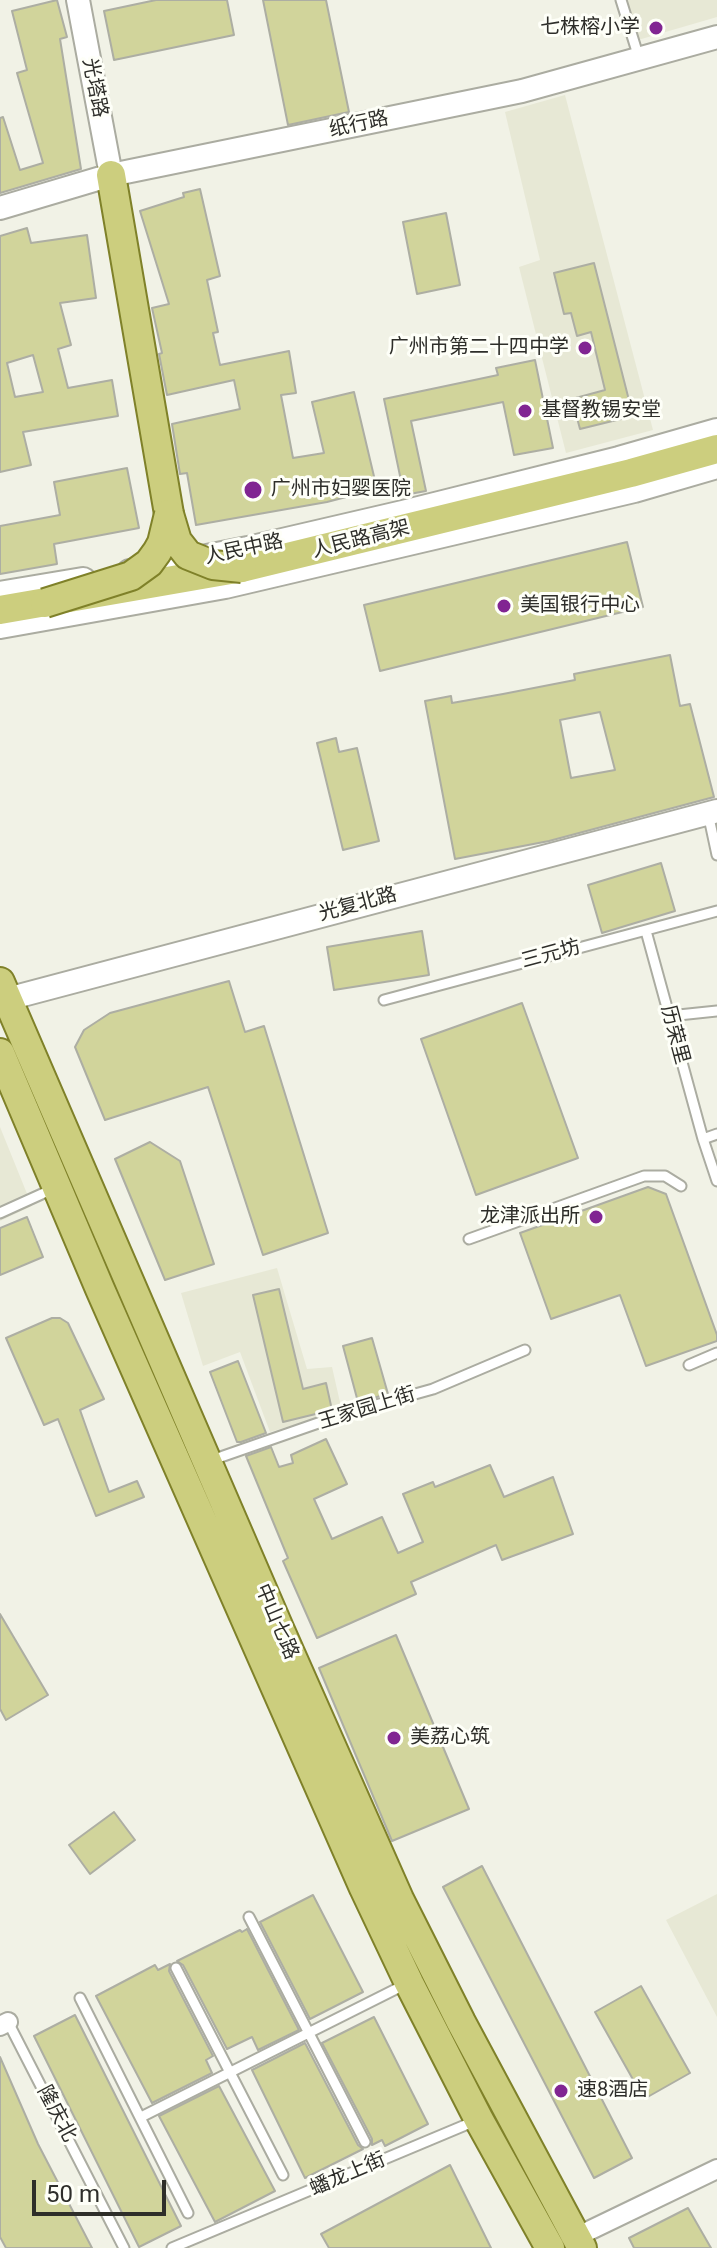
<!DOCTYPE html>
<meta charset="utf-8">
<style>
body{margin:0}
#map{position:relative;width:717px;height:2248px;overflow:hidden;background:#f1f2e6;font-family:Roboto,sans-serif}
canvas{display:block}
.scale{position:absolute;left:32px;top:2180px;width:134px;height:36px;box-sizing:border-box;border:4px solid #2e2e2a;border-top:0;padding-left:10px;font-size:24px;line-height:28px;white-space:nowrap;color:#2e2e2a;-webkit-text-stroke:6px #fefff8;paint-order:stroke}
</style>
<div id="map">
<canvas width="717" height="2248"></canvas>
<div class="scale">50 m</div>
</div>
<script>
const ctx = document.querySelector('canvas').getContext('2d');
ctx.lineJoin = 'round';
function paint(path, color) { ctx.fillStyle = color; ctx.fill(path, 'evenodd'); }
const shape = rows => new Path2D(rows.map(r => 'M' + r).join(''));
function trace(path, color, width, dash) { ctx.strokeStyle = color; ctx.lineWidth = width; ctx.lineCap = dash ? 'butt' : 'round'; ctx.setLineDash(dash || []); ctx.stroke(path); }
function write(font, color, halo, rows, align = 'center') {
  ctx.font = font + ' Roboto,"Noto Sans SC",sans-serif'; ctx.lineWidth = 6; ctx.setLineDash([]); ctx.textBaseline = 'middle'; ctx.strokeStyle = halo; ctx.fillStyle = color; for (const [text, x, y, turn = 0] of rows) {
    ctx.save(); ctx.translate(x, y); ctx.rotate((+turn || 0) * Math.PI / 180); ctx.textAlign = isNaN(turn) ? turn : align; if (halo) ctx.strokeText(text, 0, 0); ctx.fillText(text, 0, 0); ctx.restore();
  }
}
paint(shape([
 [627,0,717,0,717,17,638,40],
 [565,95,653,430,566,453,519,267,540,260,505,112],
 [0,1127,32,1206,0,1221],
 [277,1268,307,1369,332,1367,342,1411,270,1432,240,1352,203,1366,181,1293],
 [717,1894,717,2017,666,1920]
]), '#e7e8d5');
const building = shape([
 [57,0,67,37,60,39,81,169,0,193,0,118,3,117,20,170,43,163,17,73,27,70,12,11,57,0],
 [156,0,227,0,234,35,114,60,104,11,156,0],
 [263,0,326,0,349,112,288,125,263,0],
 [200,189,220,276,207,280,218,332,213,333,220,365,289,351,296,393,281,395,293,458,324,453,312,402,354,392,377,489,327,502,196,525,187,473,180,474,172,424,240,409,234,380,167,395,159,354,162,353,152,308,169,304,140,211,184,197,183,193,200,189],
 [446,213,460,285,417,294,403,222,446,213],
 [27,228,31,243,87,235,96,298,60,303,71,345,58,349,68,388,112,380,118,416,23,432,31,465,0,472,0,236,27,228],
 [33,355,43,392,15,397,7,363,33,355],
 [594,263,633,416,580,429,572,399,605,390,591,332,577,336,571,313,564,314,554,273,594,263],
 [535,360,553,448,514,455,503,402,411,421,426,491,404,495,384,399,498,375,496,368,535,360],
 [127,468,139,528,54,544,57,564,0,574,0,526,60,515,54,482,127,468],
 [627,542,643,607,380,671,364,605,627,542],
 [670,655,680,706,690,704,714,797,549,841,455,859,425,701,451,696,452,703,503,694,575,680,574,674,670,655],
 [600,712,615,770,571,778,560,720,600,712],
 [336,738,339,752,357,748,379,841,343,850,317,743,336,738],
 [661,863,675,911,602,933,588,885,661,863],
 [422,931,429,975,334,990,327,947,422,931],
 [229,981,245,1032,264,1026,328,1233,263,1255,208,1087,105,1120,75,1047,84,1030,110,1013,229,981],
 [522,1003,578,1158,476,1195,421,1039,522,1003],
 [150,1142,180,1161,214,1264,165,1280,115,1159,150,1142],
 [648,1187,666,1194,717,1335,717,1341,646,1366,620,1295,551,1319,520,1233,648,1187],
 [27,1217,43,1257,0,1275,0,1228,27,1217],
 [279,1289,303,1389,326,1383,332,1410,283,1422,253,1295,279,1289],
 [52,1318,60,1318,68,1323,104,1399,80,1410,109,1492,137,1481,144,1497,96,1516,58,1419,44,1425,6,1338,52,1318],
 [372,1338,388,1394,358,1402,343,1346,372,1338],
 [238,1361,266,1433,241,1442,237,1442,210,1372,238,1361],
 [326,1439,347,1484,314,1499,332,1539,382,1517,398,1553,423,1542,403,1494,433,1482,435,1487,490,1465,504,1497,553,1477,573,1534,502,1560,496,1545,411,1582,416,1594,317,1638,283,1561,288,1558,246,1456,271,1447,279,1467,293,1463,291,1455,326,1439],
 [0,1614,48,1695,6,1720,0,1709,0,1614],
 [396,1635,469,1809,392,1841,319,1668,396,1635],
 [114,1812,135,1840,90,1874,69,1845,114,1812],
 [482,1866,632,2158,594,2178,443,1887,482,1866],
 [313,1895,363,1992,310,2019,260,1922,313,1895],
 [247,1929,299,2030,258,2050,252,2037,227,2049,183,1965,177,1961,240,1930,242,1932,247,1929],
 [170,1964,169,1971,213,2056,206,2060,212,2073,152,2103,96,1996,155,1965,158,1970,170,1964],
 [641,1986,690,2073,644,2099,595,2012,641,1986],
 [75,2015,181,2226,139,2247,34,2036,75,2015],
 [374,2017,428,2124,385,2146,382,2140,372,2145,372,2139,322,2043,374,2017],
 [305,2043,358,2145,363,2149,305,2178,252,2070,305,2043],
 [0,2057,38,2144,92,2248,6,2248,0,2237,0,2057],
 [219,2086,275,2191,215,2222,159,2116,219,2086],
 [450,2165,491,2248,329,2248,321,2234,450,2165],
 [688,2208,711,2248,634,2248,629,2238,688,2208]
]);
paint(building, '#d1d49b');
trace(building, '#adaea3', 2);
const service = shape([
 [621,0,639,58],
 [708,813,717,855],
 [646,931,703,1139,717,1181],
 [384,1000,717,911],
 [669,1016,717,1011],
 [703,1139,717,1134],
 [0,1213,55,1188],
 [469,1239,644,1176,665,1176,681,1186],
 [689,1365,717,1353],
 [212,1460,347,1413,433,1389,525,1350],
 [249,1917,365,2142],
 [176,1968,283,2175],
 [80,1998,188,2213],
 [8,2022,124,2248],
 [141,2117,406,1984],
 [172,2248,475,2121]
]);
const minor = shape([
 [0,2026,8,2022],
 [576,2237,717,2169]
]);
const tertiary = shape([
 [78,0,111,175],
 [0,208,111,175,522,91,717,37],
 [0,1001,717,811]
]);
const secondary = shape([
 [130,573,248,550,403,514,619,460,717,432],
 [0,595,83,581],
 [0,625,225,585,634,489,717,465]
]);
const primary = shape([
 [111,175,169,514],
 [0,610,242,568,631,473,717,449],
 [0,982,279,1628,399,1899,461,2022,582,2248],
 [0,1053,100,1289,364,1888,409,1983,479,2120,550,2248]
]);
trace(service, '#abaca1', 13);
trace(minor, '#abaca1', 22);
trace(tertiary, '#abaca1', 26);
trace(secondary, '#abaca1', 30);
trace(primary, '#7f8129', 32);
trace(service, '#fff', 9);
trace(minor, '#fff', 18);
trace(tertiary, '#fff', 22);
trace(secondary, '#fff', 26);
trace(primary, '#ccce7e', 28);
const primaryBridge = shape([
 [169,514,177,541,188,555,213,565,242,568],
 [45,603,131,576,149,563,157,552,162,543,169,514]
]);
trace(primaryBridge, '#7f8129', 32, []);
trace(primaryBridge, '#ccce7e', 28);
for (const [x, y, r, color] of [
 [656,28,8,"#812592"],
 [585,348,8,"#812592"],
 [525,411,8,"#812592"],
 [253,490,10,"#812592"],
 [504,606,8,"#812592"],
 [596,1217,8,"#812592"],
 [394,1738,8,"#812592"],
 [561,2091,8,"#812592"]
]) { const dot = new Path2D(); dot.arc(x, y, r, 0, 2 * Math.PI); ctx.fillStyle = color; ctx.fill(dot); trace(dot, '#fefff8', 3); }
write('20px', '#2e2e2a', '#fefff8', [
 ["七株榕小学",640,28,"right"],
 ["广州市第二十四中学",569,348,"right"],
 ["基督教锡安堂",541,411],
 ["广州市妇婴医院",271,490],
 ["美国银行中心",520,606],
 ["龙津派出所",580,1217,"right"],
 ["美荔心筑",410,1738],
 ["速8酒店",577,2091]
], 'left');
write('20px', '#2e2e2a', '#fefff8', [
 ["光塔路",94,88,79],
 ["纸行路",359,125,-12],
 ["人民路高架",361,540,-14],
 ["人民中路",244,550,-12],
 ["光复北路",358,905,-15],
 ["三元坊",551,955,-15],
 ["历荣里",674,1035,75],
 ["王家园上街",367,1409,-17],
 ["中山七路",276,1622,67],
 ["隆庆北",56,2114,62],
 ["蟠龙上街",348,2175,-23]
]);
</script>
